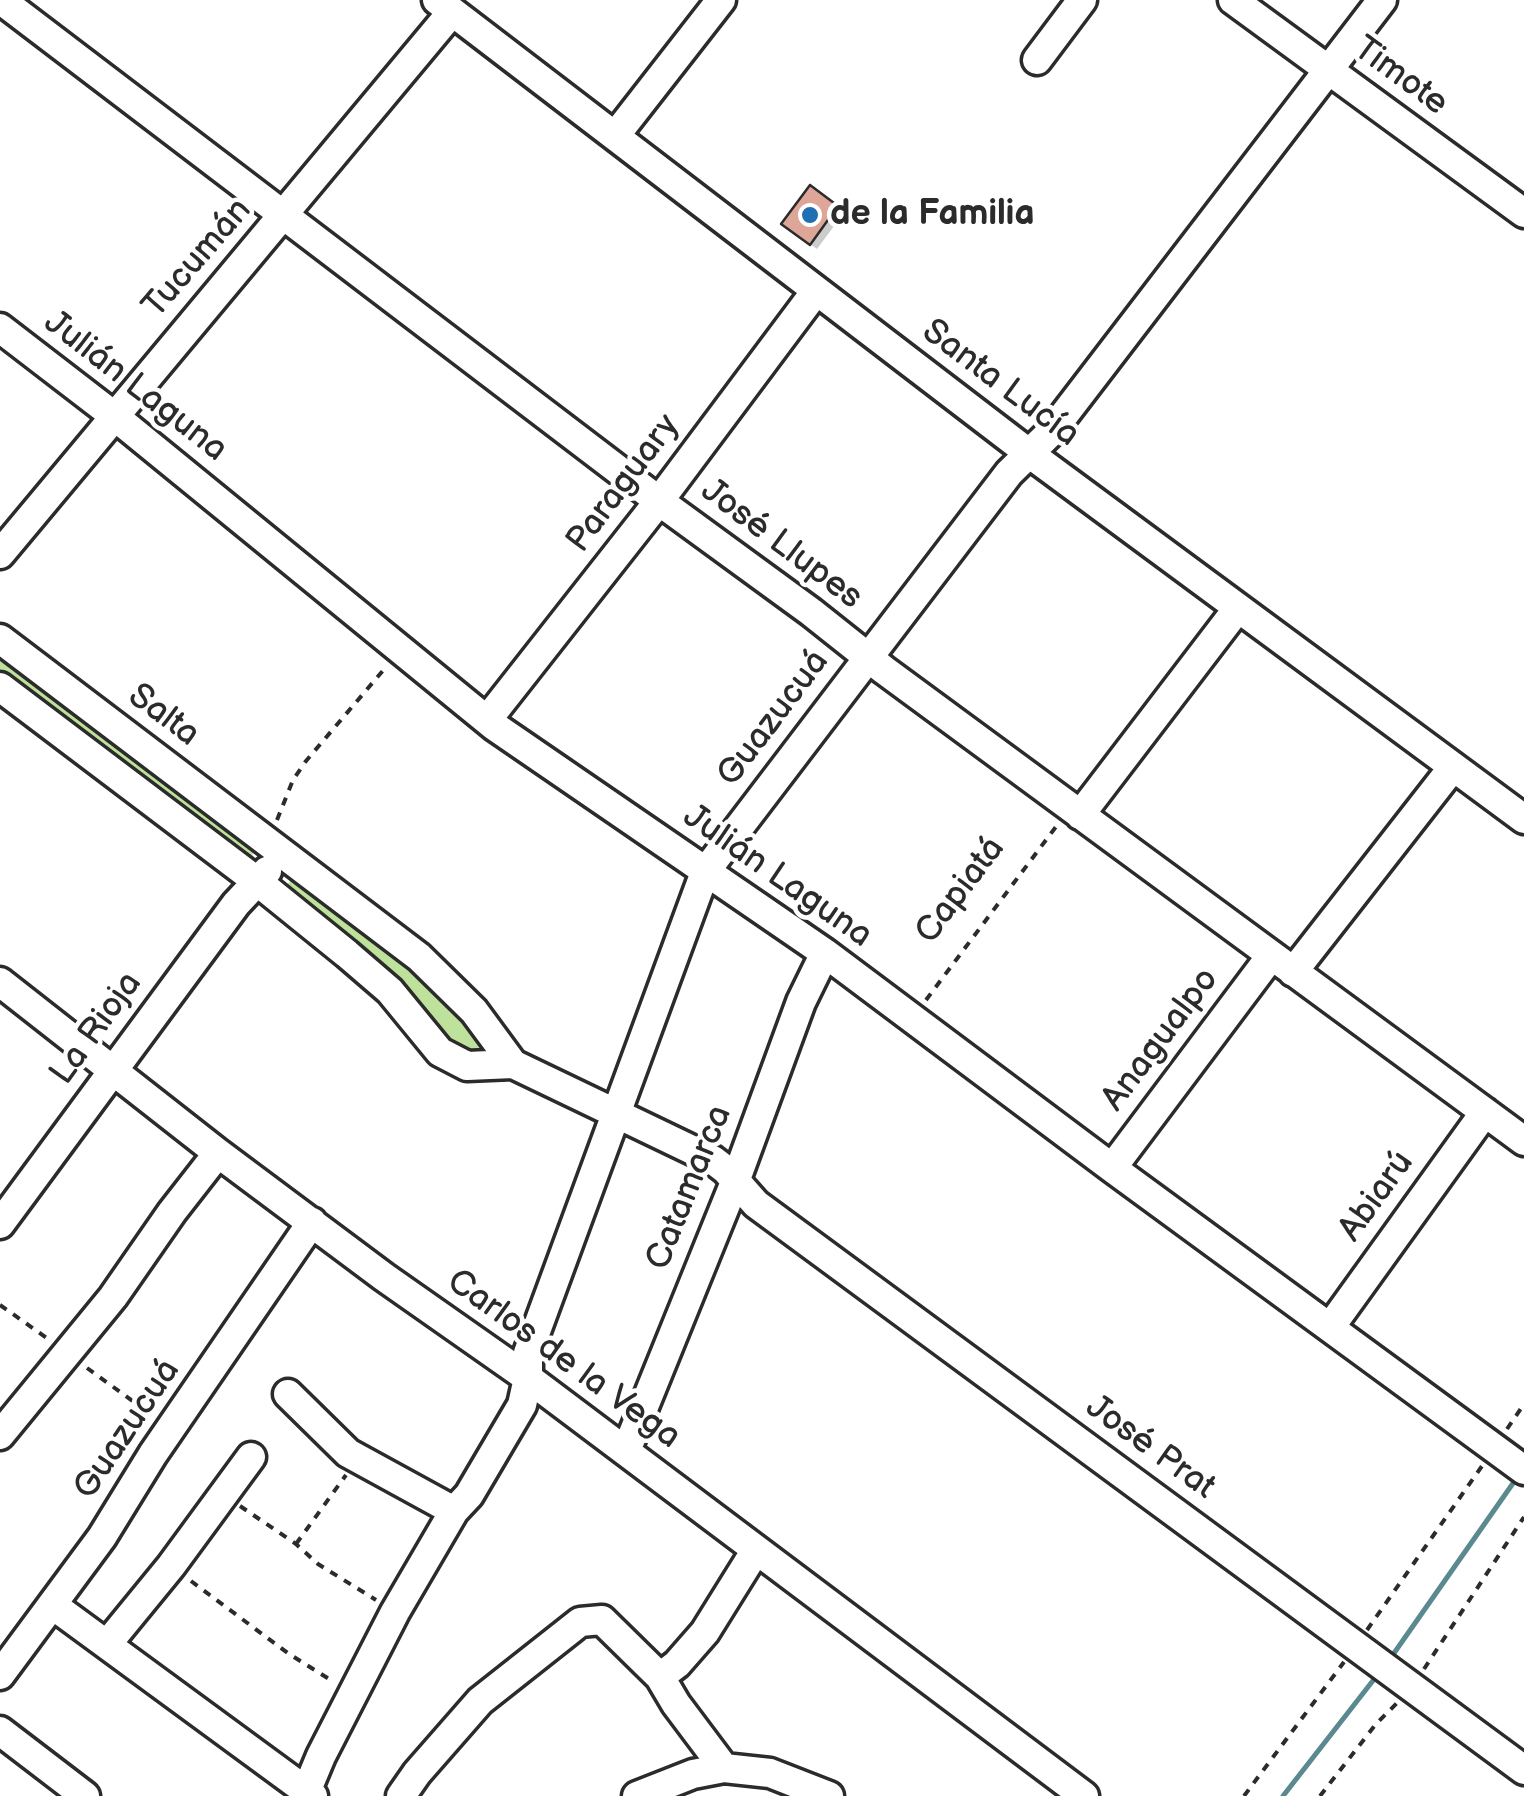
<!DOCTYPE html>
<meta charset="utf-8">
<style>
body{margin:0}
canvas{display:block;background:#fff}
</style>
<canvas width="1524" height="1796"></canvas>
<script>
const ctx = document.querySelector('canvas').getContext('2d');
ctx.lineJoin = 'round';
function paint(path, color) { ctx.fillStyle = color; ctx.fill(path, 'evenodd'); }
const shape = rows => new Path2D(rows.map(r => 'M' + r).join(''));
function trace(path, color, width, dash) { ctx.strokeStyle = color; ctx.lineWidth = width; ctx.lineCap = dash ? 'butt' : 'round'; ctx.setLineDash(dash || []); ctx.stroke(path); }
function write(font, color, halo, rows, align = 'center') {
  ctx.font = font + ' "Balsamiq Sans",sans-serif'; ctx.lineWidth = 9; ctx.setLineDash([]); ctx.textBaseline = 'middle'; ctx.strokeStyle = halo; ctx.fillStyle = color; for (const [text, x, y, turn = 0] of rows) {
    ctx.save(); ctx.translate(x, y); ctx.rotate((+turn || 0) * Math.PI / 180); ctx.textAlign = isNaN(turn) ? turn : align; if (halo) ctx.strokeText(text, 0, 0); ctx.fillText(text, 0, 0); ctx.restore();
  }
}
paint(shape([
 [0,645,255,846,251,860,0,677],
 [293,878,428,969,487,1051,481,1057,456,1051,287,892,287,885]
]), '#bee29c');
paint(shape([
 [837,208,843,214,817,249,791,230]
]), '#0003');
trace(shape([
 [1392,1656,1516,1479],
 [1283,1796,1375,1678]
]), '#5a8a8f', 5);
const building = shape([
 [810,185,838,206,810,245,781,224,810,185]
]);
paint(building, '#dea599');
trace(building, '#2b2b2b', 2.5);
const minor = shape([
 [1,0,659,501,811,612,884,670,1524,1141],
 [437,0,1030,454,1524,819],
 [1233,0,1524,213],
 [1037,60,1082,0],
 [615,136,721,0],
 [0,328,113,415,494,726,825,953,1112,1168,1524,1470],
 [0,554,452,12],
 [0,639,419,957,474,1011,513,1064,713,1160,726,1170,756,1204,1524,1770],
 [0,687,258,882,347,954,390,991,440,1052,467,1066,513,1064],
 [487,720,659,501,816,291],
 [1080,815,1238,608],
 [1293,972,1453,767],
 [0,982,218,1153,384,1277,528,1378,1084,1796],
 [1112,1168,1271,956],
 [0,1224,236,904,267,871],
 [1331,1326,1485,1112],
 [288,1394,348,1453,454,1511],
 [0,1435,113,1297,172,1212,218,1153],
 [626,1451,735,1182,801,1002,825,953],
 [54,1606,313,1796],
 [108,1643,171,1566,251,1457],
 [0,1675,102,1537,153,1454,312,1222],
 [660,1677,677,1664,705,1632,756,1550],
 [0,1731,85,1796],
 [306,1792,321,1756,395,1612,454,1511,469,1495,522,1405,528,1378,528,1353,705,872,1009,473,1051,432,1382,0],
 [401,1796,417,1773,480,1701,580,1622,602,1620,660,1677,676,1704,724,1768],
 [637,1796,693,1774,724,1768,770,1773,829,1796]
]);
trace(minor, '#2b2b2b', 35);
trace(shape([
 [277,820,293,780,306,761,386,667],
 [926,1000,1058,824],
 [0,1305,51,1341],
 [87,1368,152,1415],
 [1507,1429,1524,1404],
 [240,1506,296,1544,318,1564,376,1600],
 [296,1544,346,1475],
 [191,1581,289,1654,334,1682],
 [1367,1630,1482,1466],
 [1424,1669,1524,1517],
 [1244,1796,1344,1662],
 [1320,1796,1376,1724,1397,1703]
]), '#2b2b2b', 4, [8, 8]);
trace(minor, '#fff', 28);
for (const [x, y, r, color] of [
 [810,215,10,"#1f6fb2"]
]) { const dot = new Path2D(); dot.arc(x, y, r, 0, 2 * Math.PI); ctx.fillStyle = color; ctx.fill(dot); trace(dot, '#fff', 4); }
write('35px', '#2b2b2b', '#fff', [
 ["Timote",1400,77,36],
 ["Tucumán",198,259,-49],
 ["Santa Lucía",1000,384,37],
 ["Julián Laguna",135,387,38],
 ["Paraguary",624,484,-53],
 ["José Llupes",781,545,37],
 ["Salta",163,716,37],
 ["Guazucuá",774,719,-53],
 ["Julián Laguna",777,877,35],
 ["Capiatá",961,891,-53],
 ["La Rioja",97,1029,-54],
 ["Anagualpo",1161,1040,-53],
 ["Catamarca",690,1188,-68],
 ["Abiarú",1377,1197,-54],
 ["Carlos de la Vega",563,1360,36],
 ["Guazucuá",128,1430,-56],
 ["José Prat",1150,1448,36]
]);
write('bold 35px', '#2b2b2b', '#fff', [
 ["de la Familia",830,215]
], 'left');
</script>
